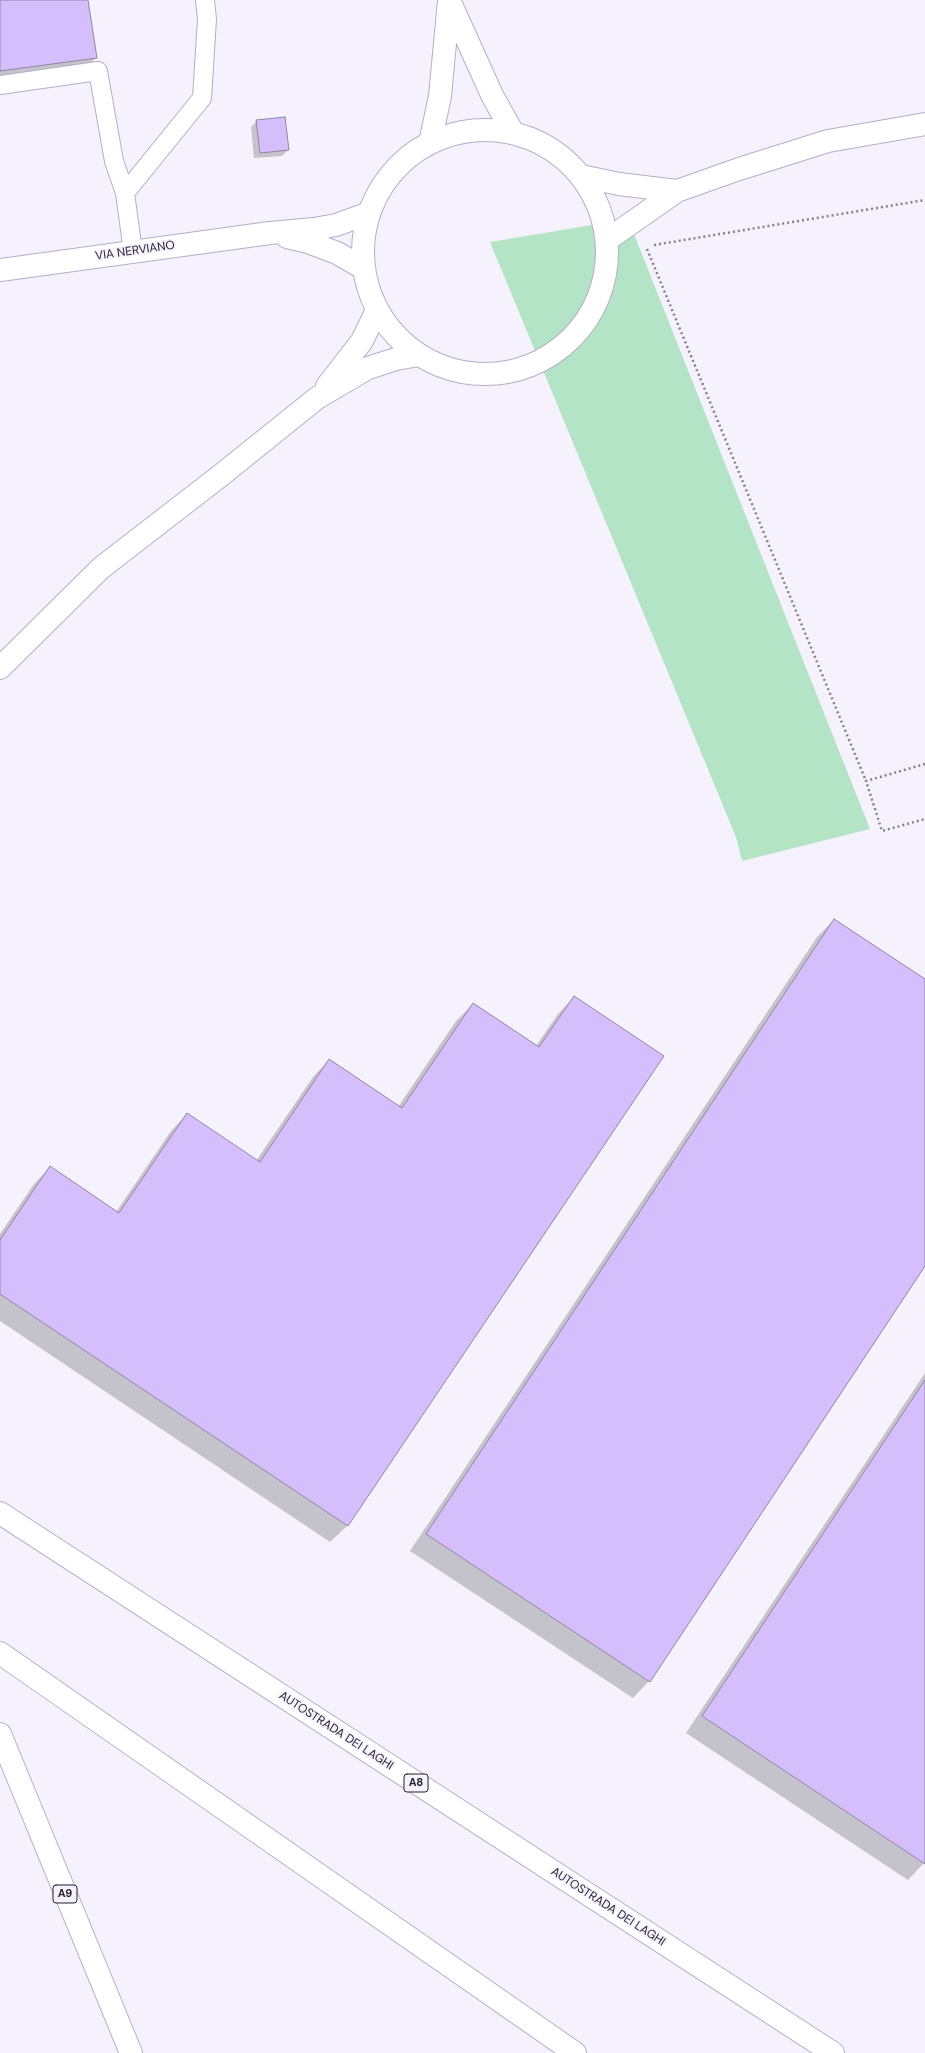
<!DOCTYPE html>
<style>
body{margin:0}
canvas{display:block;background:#f5f2fd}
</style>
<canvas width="925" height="2053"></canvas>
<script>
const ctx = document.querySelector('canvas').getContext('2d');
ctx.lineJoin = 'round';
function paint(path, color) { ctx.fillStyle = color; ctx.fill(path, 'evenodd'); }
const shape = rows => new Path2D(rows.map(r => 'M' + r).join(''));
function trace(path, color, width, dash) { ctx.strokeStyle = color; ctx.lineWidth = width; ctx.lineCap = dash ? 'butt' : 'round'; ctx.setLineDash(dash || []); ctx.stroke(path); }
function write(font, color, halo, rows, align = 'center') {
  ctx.font = font + ' "DM Sans",sans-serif'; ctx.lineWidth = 3.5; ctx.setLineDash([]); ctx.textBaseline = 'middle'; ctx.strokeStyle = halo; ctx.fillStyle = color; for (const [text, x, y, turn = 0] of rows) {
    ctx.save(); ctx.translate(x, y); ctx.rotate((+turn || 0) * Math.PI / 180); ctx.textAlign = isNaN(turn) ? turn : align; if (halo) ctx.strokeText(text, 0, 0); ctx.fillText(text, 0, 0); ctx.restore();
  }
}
paint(shape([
 [628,219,870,829,742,861,736,837,490,242]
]), '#b2e4c5');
paint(shape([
 [0,0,87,0,96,58,75,79,0,89],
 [257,121,288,150,282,156,254,158,251,127],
 [834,920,925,980,925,1265,649,1681,633,1698,410,1551,817,937],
 [574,997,663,1056,347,1526,330,1542,0,1321,0,1234,34,1184,50,1167,116,1212,171,1131,187,1114,256,1161,313,1077,329,1060,398,1107,456,1021,473,1004,536,1046,558,1014],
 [925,1373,925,1862,908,1880,686,1733]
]), '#0003');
const building = shape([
 [0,0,88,0,97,58,0,71,0,0],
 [285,117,289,150,260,153,256,120,285,117],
 [834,919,925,979,925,1266,650,1682,426,1534,834,919],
 [574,996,664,1056,348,1526,0,1294,0,1240,50,1166,119,1213,187,1113,260,1162,329,1059,402,1108,473,1003,539,1047,574,996],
 [925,1380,925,1864,702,1716,925,1380]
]);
paint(building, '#d4bffc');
trace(building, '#8f87a1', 1);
const service = shape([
 [0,85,98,71,114,161,125,193],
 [133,252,125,193,202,98,207,19,205,0]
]);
const tertiary = shape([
 [581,176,619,184,677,191],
 [287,237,308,242,337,253,363,268],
 [607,240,677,191,739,169,828,141,925,124],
 [0,270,270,233,314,229,336,225,369,213]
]);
const secondary = shape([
 [449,0,492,95,513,133],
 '363 252a122 122 0 1 1 244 0a122 122 0 1 1-244 0Z',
 [430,143,440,96,449,1],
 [327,386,362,341,377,310],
 [0,668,101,568,220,476,317,398,368,368,396,359,419,355]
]);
const motorway = shape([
 [0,1513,833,2053],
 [0,1653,575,2053],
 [0,1734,131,2053]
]);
trace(service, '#b6adc9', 20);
trace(tertiary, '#b6adc9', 24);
trace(secondary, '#b6adc9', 24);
trace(motorway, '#b6adc9', 24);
trace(shape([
 [654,245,925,200],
 [647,249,866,781],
 [925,764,866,781,882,831,925,819]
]), '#85818c', 2.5, [2, 3]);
trace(service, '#fff', 18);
trace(tertiary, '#fff', 22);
trace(secondary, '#fff', 22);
trace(motorway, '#fff', 22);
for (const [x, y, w] of [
 [416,1783,24],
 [65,1894,24]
]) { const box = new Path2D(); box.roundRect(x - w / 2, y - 9, w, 18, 3); ctx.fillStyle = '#f5f2fd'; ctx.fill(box); trace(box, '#221e29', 1); }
write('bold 11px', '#221e29', null, [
 ["A8",416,1783],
 ["A9",65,1894]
]);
write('12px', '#221e29', '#f5f2fd', [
 ["VIA NERVIANO",135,251,-8],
 ["AUTOSTRADA DEI LAGHI",336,1731,33],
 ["AUTOSTRADA DEI LAGHI",608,1907,33]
]);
</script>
